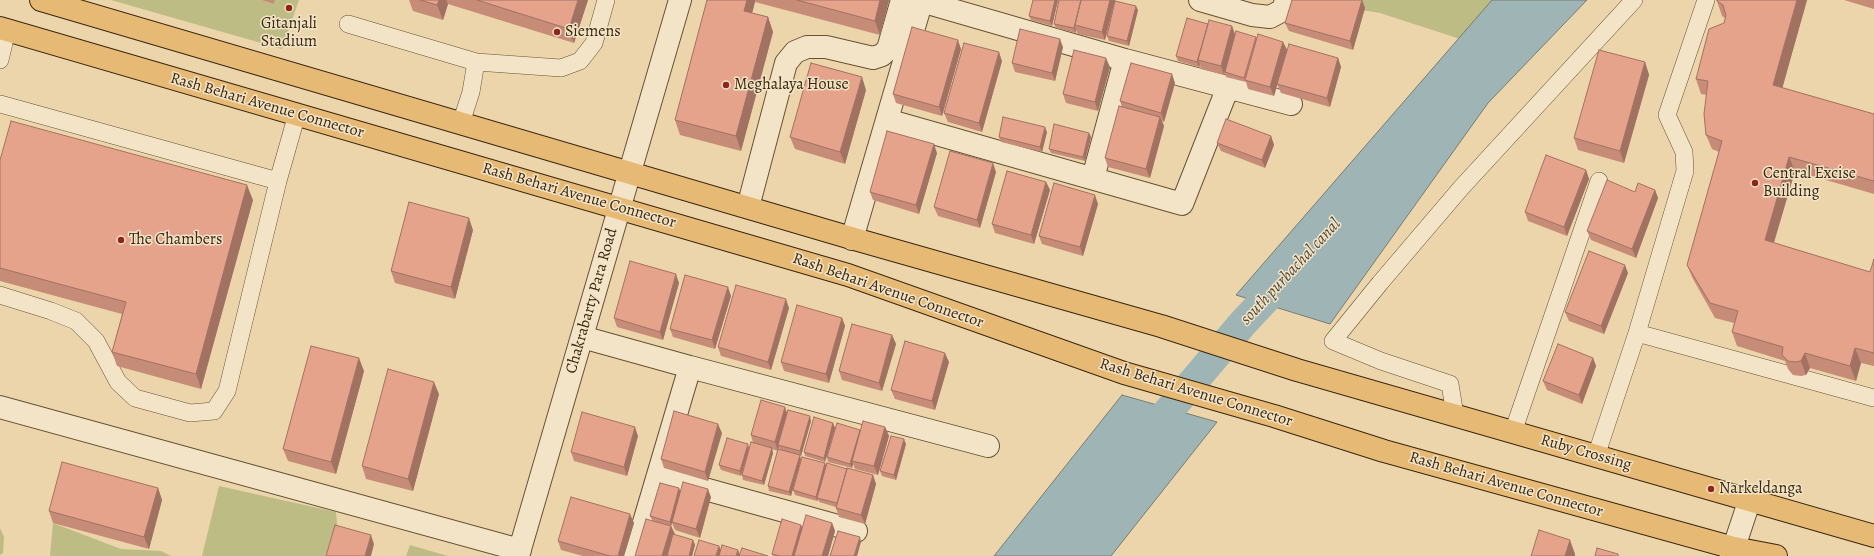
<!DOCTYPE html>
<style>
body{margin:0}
canvas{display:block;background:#ecd5aa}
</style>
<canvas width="1874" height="556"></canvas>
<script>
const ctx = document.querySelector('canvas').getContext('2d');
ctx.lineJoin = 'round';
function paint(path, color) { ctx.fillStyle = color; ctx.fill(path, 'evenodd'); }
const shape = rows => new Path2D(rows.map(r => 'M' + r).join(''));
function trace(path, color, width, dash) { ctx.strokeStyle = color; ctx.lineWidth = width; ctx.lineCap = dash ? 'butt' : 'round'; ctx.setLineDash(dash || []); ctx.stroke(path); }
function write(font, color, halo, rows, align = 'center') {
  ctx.font = font + ' Alegreya,serif'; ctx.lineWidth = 3; ctx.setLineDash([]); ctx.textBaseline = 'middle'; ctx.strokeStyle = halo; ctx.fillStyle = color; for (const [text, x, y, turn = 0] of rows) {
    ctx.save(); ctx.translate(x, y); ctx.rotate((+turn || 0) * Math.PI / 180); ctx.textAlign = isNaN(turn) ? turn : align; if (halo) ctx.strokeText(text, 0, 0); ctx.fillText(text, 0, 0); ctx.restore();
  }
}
paint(shape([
 [111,0,261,0,274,4,275,0,299,0,282,49],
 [1312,0,1544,0,1497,51,1380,13,1311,2],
 [219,486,336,512,338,534,332,556,202,556],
 [53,523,121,549,161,551,171,556,50,556],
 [0,528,4,537,3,553,0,555],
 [410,545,448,556,406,556]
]), '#bdbc85');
const water = shape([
 [1492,0,1587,0,1488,103,1330,324,1236,295,1492,0],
 [1122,395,1217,422,1111,556,994,556,1122,395]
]);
paint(water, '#9fb5b5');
trace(water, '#767c72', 1);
trace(shape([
 [1144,440,1243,323,1290,273]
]), '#9fb5b5', 30);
const service = shape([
 [348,24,476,62,471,92,461,123],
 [0,60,7,30],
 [476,62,561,68,580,61,594,43,606,0],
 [0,104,278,181],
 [0,295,51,311,76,321,96,341,118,382,135,398,190,413,214,411,227,391,278,181,297,114],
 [1637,333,1874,398],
 [1455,415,1450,384,1381,361,1333,341,1380,283,1461,188,1634,0],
 [1513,432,1599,181],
 [1596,456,1637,333,1685,171,1684,152,1667,115,1706,0]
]);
const minor = shape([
 [1200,0,1252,15,1270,17,1283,10,1286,0],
 [921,1,1125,60,1291,104],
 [887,120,1182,204,1228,87],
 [1093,178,1125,60],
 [748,207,786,63,795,52,807,47,826,47,873,58,882,55,888,49,902,0],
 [852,239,922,0],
 [582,337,690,367,634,556],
 [690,367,988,446],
 [0,407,520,550],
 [658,476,856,531],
 [518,556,680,0],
 [1731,556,1750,499]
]);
const primary = shape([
 [41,0,858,240,1161,326,1297,370,1874,536],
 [0,28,848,275,1124,373,1274,416,1384,451,1734,548,1776,556]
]);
trace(service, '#655234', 18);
trace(minor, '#655234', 24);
trace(primary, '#38260d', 24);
trace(service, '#f3e4c8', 17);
trace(minor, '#f3e4c8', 22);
trace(primary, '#e6ba75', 22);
paint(shape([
 [261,0,275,0,274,4],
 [409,0,588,0,574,43,448,4,443,20,413,11],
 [707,0,889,0,880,35,755,2,752,13,768,17,773,32,741,151,680,135,675,120],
 [1058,0,1052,26,1031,20,1029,16],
 [1115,0,1105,40,1078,34,1076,30,1076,33,1056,28,1054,24],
 [1292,0,1362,0,1365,8,1353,50,1289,31,1285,23],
 [1807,0,1782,88,1874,114,1874,194,1795,171,1774,243,1870,272,1874,259,1874,366,1861,363,1856,381,1810,368,1806,375,1801,376,1793,375,1788,369,1785,361,1737,346,1732,332,1734,323,1715,318,1693,279,1687,265,1719,152,1712,149,1706,135,1707,95,1701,94,1696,79,1724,23,1725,18,1722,16,1717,1],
 [1844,0,1874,0,1874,9],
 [1138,10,1129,46,1109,41,1107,36],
 [1208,24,1232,26,1235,34,1283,42,1287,50,1274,96,1248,89,1246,82,1226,77,1225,72,1224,75,1201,69,1200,65,1199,67,1178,61,1176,56],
 [1063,47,1055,81,1015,72,1012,63],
 [961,49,942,116,896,103,893,94],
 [1338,58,1341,67,1330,107,1281,93,1277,84],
 [1002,61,982,132,948,122,944,113],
 [1645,62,1649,75,1624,163,1578,150,1574,138],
 [1110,67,1098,111,1066,103,1063,94],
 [1175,83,1164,122,1162,121,1164,126,1150,178,1108,167,1105,158,1122,107,1120,101],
 [866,90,845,164,795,149,790,137],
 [1047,132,1042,152,1001,142,999,137],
 [1089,133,1091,137,1085,161,1051,153,1049,149],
 [1271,136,1274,145,1265,168,1221,151,1217,143],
 [937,153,919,214,873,200,870,192],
 [0,160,253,200,201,389,117,366,112,352,122,314,0,281],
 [1586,170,1589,179,1567,236,1528,221,1525,212],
 [996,172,980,228,938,216,934,207],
 [1046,182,1050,190,1034,244,995,233,992,224],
 [1655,190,1658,198,1636,258,1591,240,1587,231,1635,192],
 [1098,204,1083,256,1042,244,1039,236],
 [473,230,455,299,395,283,391,271],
 [1628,273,1604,334,1569,321,1565,312],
 [679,283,663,340,617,327,614,318],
 [731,296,715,349,673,337,670,329],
 [789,308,771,370,721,356,718,347],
 [842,318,845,326,829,383,784,371,781,362],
 [892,335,896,344,882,391,842,380,839,371],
 [1593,358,1596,366,1582,404,1547,390,1543,381],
 [949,362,935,410,895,399,891,390],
 [364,371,336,474,288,461,283,449],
 [439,394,413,491,366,479,362,466],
 [787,414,811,421,801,456,800,456,791,496,769,491,768,486,780,450,779,447,778,451,772,449,773,453,764,485,743,480,742,475,746,459,741,476,721,470,719,465,749,448,753,443,751,435],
 [833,423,835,428,825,462,805,456,804,452],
 [885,427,889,436,878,475,855,469,853,464,852,468,828,462,827,457,860,431],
 [722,433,708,481,664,468,661,459],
 [638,436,627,476,574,461,571,452],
 [906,444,896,480,882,476,880,471],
 [826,466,847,469,873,475,876,484,865,524,839,517,836,508,836,507,819,502,818,499,817,501,795,495,793,490],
 [158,488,162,500,149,549,53,523,49,511],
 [711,497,700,538,675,530,672,523,671,526,675,535,693,540,695,545,692,556,652,520,650,516],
 [634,523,624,556,583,556,561,550,558,541],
 [832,523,835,531,828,556,773,556,772,554,802,527]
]), '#c68c78');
paint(shape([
 [439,0,446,0,448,4,443,20,437,5],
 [578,0,588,0,574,43,569,29],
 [747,0,755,0,755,2,749,25,744,11],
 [880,0,889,0,880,35,875,21],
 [1055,0,1058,0,1052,26,1050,21],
 [1110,0,1115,0,1105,40,1102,32],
 [1362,0,1365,8,1353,50,1350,41],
 [1797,0,1807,0,1779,100,1773,85],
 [1136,6,1138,10,1129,46,1127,41],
 [768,17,773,32,741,151,736,136],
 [1075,26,1076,30,1076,33,1074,28],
 [1232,26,1235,35,1224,75,1221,66],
 [1060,39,1063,47,1055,81,1052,73],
 [958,40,961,49,942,116,939,107],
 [1283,42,1287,50,1274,96,1270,87],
 [999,52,1002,61,982,132,979,123],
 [1106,58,1110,67,1098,111,1095,102],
 [1338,58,1341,67,1330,107,1327,98],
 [1198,60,1200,65,1199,67,1197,62],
 [1645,62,1649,75,1624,163,1620,151],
 [1172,74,1175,83,1164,122,1161,113],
 [862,77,866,90,845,164,840,152],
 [1160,117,1164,126,1150,178,1146,169],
 [1045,127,1047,132,1042,152,1040,147],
 [1089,133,1091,137,1085,161,1083,157],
 [1271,136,1274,145,1265,168,1262,160],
 [934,144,937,153,919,214,916,205],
 [1789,157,1795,171,1770,255,1765,240],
 [993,163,996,172,980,228,977,220],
 [1586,170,1589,179,1567,236,1564,227],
 [1046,182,1050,190,1034,244,1031,235],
 [247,185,253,200,201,389,196,374],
 [1655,190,1658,198,1636,258,1632,249],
 [1095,195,1098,204,1083,256,1080,247],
 [469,218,473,230,455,299,451,287],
 [1625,265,1628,273,1604,334,1601,326],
 [676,274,679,283,663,340,660,332],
 [728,287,731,296,715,349,712,340],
 [786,299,789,308,771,370,768,362],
 [842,318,845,326,829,383,826,374],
 [892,335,896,344,882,391,879,383],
 [1855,348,1861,363,1856,381,1850,366],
 [945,353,949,362,935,410,932,401],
 [1805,353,1810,368,1806,375,1801,361],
 [359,358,364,371,336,474,331,462],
 [1593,358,1596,366,1582,404,1579,395],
 [434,382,439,394,413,491,408,479],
 [785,407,788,416,778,445,779,447,778,451,775,442],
 [810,416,811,421,801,456,800,451],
 [833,423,835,428,825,462,824,458],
 [718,424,722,433,708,481,705,472],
 [635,427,638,436,627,476,624,467],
 [885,427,889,436,878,475,874,466],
 [860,430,861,434,852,461,853,464,852,468,850,464],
 [904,439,906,444,896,480,894,475],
 [748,444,749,448,741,476,740,471],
 [772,448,773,453,764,485,762,481],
 [800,455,801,460,791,496,789,492],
 [825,463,827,468,817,498,818,499,817,501,816,497],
 [873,475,876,484,865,524,861,515],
 [158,488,162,500,149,549,144,537],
 [679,488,681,493,672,522,672,523,671,526,675,534,668,556,662,556,671,526,670,522],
 [708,489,711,497,700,538,696,529],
 [630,514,634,523,624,556,618,556],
 [832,523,835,531,828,556,822,556],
 [801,525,803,529,796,556,792,556],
 [371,535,374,544,371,556,365,556],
 [860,537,861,542,857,556,854,556],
 [693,540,695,545,692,556,689,556],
 [1570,540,1575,554,1575,556,1565,556],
 [719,546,721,550,719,556,716,556],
 [738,550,740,555,740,556,736,556]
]), '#a17262');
const building = shape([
 [420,0,439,0,437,5,420,0],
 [477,0,578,0,569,29,477,0],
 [707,0,747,0,744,11,768,17,736,136,675,120,707,0],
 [797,0,880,0,875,21,797,0],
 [1033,0,1055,0,1050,21,1029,16,1033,0],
 [1059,0,1081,0,1074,28,1054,24,1059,0],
 [1081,0,1110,0,1102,32,1075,25,1081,0],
 [1292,0,1362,0,1350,41,1285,23,1292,0],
 [1717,0,1797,0,1773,85,1874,114,1874,181,1789,157,1765,240,1870,272,1874,259,1874,353,1855,348,1850,366,1805,353,1801,361,1795,362,1788,361,1782,355,1783,347,1732,332,1738,311,1710,303,1687,265,1722,141,1706,135,1704,114,1708,81,1696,79,1709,29,1724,23,1726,15,1723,5,1717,1,1717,0],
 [1115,1,1136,6,1127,41,1107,36,1115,1],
 [1187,18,1208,24,1197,62,1176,56,1187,18],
 [1209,20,1232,26,1221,66,1198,60,1209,20],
 [912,27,958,40,939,107,893,94,912,27],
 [1020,29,1060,39,1052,73,1012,63,1020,29],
 [1236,31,1256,37,1244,78,1225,72,1236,31],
 [1258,34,1283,42,1270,87,1245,80,1258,34],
 [964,43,999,52,979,123,944,113,964,43],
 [1289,44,1338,58,1327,98,1277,84,1289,44],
 [1074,50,1106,58,1095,102,1063,94,1074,50],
 [1599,50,1645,62,1620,151,1574,138,1599,50],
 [811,63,862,77,840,152,790,137,811,63],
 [1131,63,1172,74,1161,113,1120,101,1131,63],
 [1119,106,1160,117,1146,169,1105,158,1119,106],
 [1003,117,1045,127,1040,147,999,137,1003,117],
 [1226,119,1271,136,1262,160,1217,143,1226,119],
 [11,121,247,185,196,374,112,352,126,302,0,268,0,160,11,121],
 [1054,124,1089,133,1083,157,1049,149,1054,124],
 [887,131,934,144,916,205,870,192,887,131],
 [950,151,993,163,977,220,934,207,950,151],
 [1546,155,1586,170,1564,227,1525,212,1546,155],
 [1007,171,1046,182,1031,235,992,224,1007,171],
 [1607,180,1635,192,1638,183,1655,190,1632,249,1587,231,1607,180],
 [1054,183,1095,195,1080,247,1039,236,1054,183],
 [409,202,469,218,451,287,391,271,409,202],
 [1589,251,1625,265,1601,326,1565,312,1589,251],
 [630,261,676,274,660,332,614,318,630,261],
 [685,275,728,287,712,340,670,329,685,275],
 [736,285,786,299,768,362,718,347,736,285],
 [797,305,842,318,826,374,781,362,797,305],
 [852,324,892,335,879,383,839,371,852,324],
 [905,341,945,353,932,401,891,390,905,341],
 [1558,344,1593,358,1579,395,1543,381,1558,344],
 [311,346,359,358,331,462,283,449,311,346],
 [388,369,434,382,408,479,362,466,388,369],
 [761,400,785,407,775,442,751,435,761,400],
 [788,410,810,416,800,451,778,445,788,410],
 [674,411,718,424,705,472,661,459,674,411],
 [582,412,635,427,624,467,571,452,582,412],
 [814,417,833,423,824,458,804,452,814,417],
 [863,421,885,427,874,466,852,461,863,421],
 [837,423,860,430,850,464,827,457,837,423],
 [891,436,904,439,894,475,880,471,891,436],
 [727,438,748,444,740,471,719,465,727,438],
 [751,442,772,448,762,481,742,475,751,442],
 [778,449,800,455,789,492,768,486,778,449],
 [802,457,825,463,816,497,793,490,802,457],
 [62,462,158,488,144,537,49,511,62,462],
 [827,463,847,469,837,503,817,498,827,463],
 [847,468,873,475,861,515,836,508,847,468],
 [683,482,708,489,696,529,672,522,683,482],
 [660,483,679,488,670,522,650,516,660,483],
 [571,497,630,514,618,556,610,556,558,541,571,497],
 [806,515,832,523,822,556,794,556,806,515],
 [646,519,671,526,662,556,635,556,646,519],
 [782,519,801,525,792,556,780,556,772,554,782,519],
 [335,525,371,535,365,556,326,556,335,525],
 [1539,530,1570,540,1565,556,1566,556,1531,556,1539,530],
 [838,531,860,537,854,556,830,556,838,531],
 [673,534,693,540,689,556,667,556,673,534],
 [699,540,719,546,716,556,694,556,699,540],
 [722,545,738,550,736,556,719,556,722,545],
 [742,548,768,556,739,556,742,548],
 [1597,548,1618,554,1618,556,1595,556,1597,548]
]);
paint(building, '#e6a38c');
trace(building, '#a17262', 1);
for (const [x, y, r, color] of [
 [289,8,4,"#8f2418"],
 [557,32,4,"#8f2418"],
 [726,85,4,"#8f2418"],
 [1755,183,4,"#8f2418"],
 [121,240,4,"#8f2418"],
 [1711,489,4,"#8f2418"]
]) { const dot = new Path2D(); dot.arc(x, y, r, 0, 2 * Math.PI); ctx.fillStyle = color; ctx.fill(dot); trace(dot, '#f3e4c8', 1.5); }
write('16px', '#38260d', '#f3e4c8', [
 ["Gitanjali",289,24,"center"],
 ["Stadium",289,42,"center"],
 ["Siemens",565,32],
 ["Meghalaya House",734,85],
 ["Central Excise",1763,174],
 ["Building",1763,192],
 ["The Chambers",129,240],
 ["Narkeldanga",1719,489]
], 'left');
write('16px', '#38260d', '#f3e4c8', [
 ["Rash Behari Avenue Connector",267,106,16],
 ["Rash Behari Avenue Connector",579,196,16],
 ["Rash Behari Avenue Connector",888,291,19],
 ["Chakrabarty Para Road",592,301,-74],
 ["Rash Behari Avenue Connector",1196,393,17],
 ["Ruby Crossing",1586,453,16],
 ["Rash Behari Avenue Connector",1506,485,16]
]);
write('italic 17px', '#524a37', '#f3e4c8', [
 ["south purbachal canal",1291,272,-47]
]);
</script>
